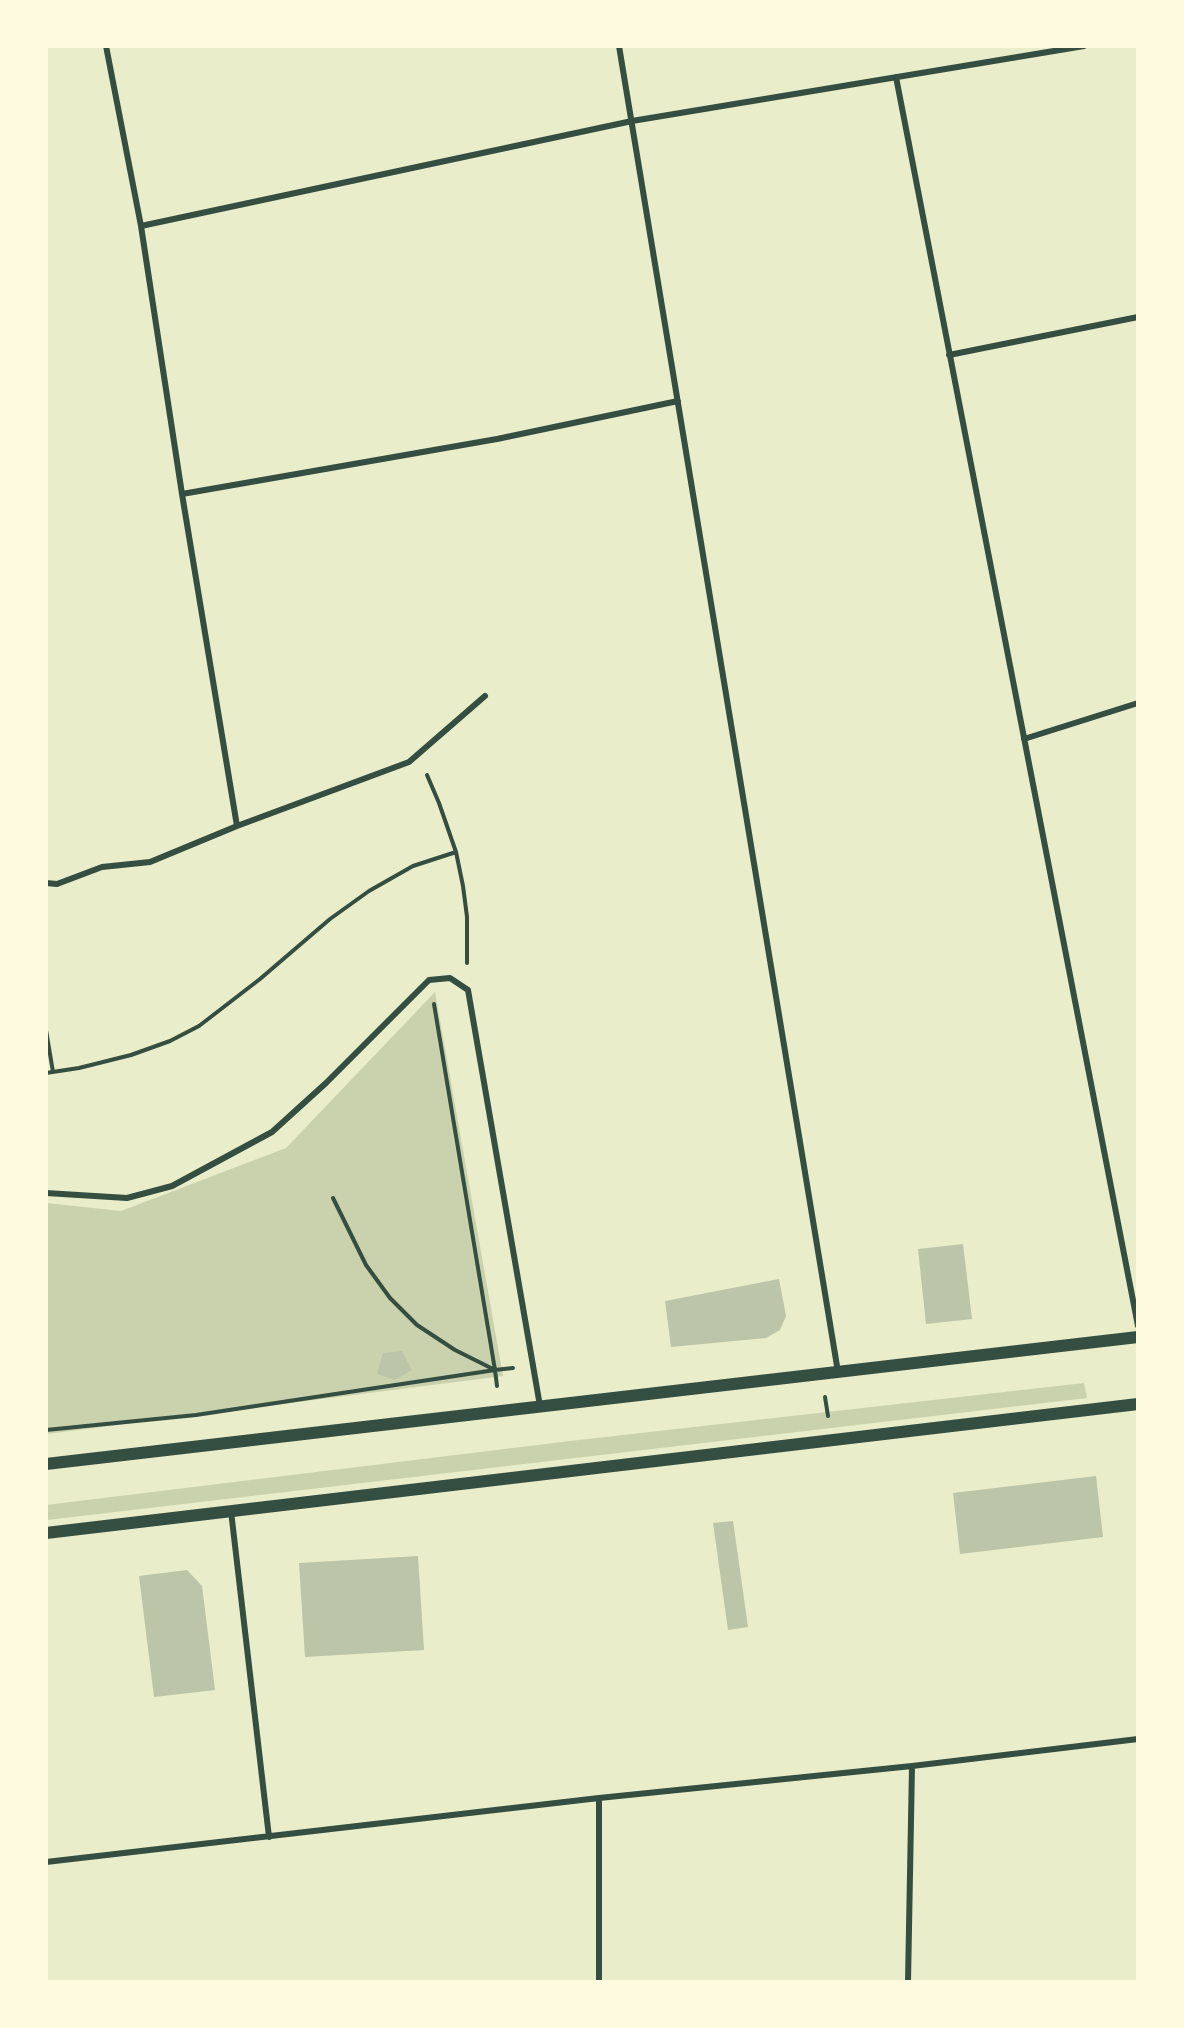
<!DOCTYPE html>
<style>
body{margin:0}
#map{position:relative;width:1184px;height:2028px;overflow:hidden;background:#e9edc9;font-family:"Times New Roman",serif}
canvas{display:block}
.frame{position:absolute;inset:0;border:48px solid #fefae0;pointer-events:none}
</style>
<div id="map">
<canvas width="1184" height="2028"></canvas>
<div class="frame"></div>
</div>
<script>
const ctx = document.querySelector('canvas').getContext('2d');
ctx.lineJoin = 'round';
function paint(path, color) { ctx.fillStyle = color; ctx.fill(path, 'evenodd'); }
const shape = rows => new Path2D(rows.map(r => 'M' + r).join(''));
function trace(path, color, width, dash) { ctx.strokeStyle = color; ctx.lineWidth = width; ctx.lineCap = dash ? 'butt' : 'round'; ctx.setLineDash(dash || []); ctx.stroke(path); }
paint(shape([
 [435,992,503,1376,47,1434,46,1203,121,1211,286,1148],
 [1084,1383,1087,1398,47,1520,46,1505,570,1441]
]), '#cad2ad');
paint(shape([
 [963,1244,972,1319,926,1324,918,1249],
 [779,1279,786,1316,780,1330,766,1338,671,1347,665,1301],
 [402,1351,412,1370,395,1380,377,1374,383,1353],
 [1096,1476,1103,1537,960,1554,953,1493],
 [733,1521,748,1627,728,1630,713,1523],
 [418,1556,424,1650,305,1657,299,1563],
 [187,1570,202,1586,215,1690,154,1697,139,1576]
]), '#bcc5a7');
trace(shape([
 [427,775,439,803,456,852,463,886,467,917,467,963],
 [434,1004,495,1370],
 [46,1030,53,1072],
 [46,1073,79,1068,131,1055,170,1041,199,1026,260,979,330,919,369,891,413,866,456,852],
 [333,1198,366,1265,390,1298,417,1325,455,1350,495,1370],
 [497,1386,495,1370,513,1368],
 [825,1397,828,1416],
 [46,1430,196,1415,495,1370]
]), '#344e41', 4);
trace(shape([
 [106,46,141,226,182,494,237,826],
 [619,46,838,1372],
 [896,77,1138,1326],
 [141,226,632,121,1084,46],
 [949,355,1138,317],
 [182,494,497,439,678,401],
 [1024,739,1138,703],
 [46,883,57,884,102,867,150,862,237,826,409,762,485,696],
 [46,1193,127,1198,172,1186,272,1132,326,1083,429,980,450,978,468,990,540,1406],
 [231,1511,269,1837],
 [599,1798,599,1982],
 [46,1862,599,1798,912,1766,1138,1739],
 [908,1982,912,1766]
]), '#344e41', 6);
trace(shape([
 [46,1464,1138,1337],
 [46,1533,1138,1404]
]), '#344e41', 12);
</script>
